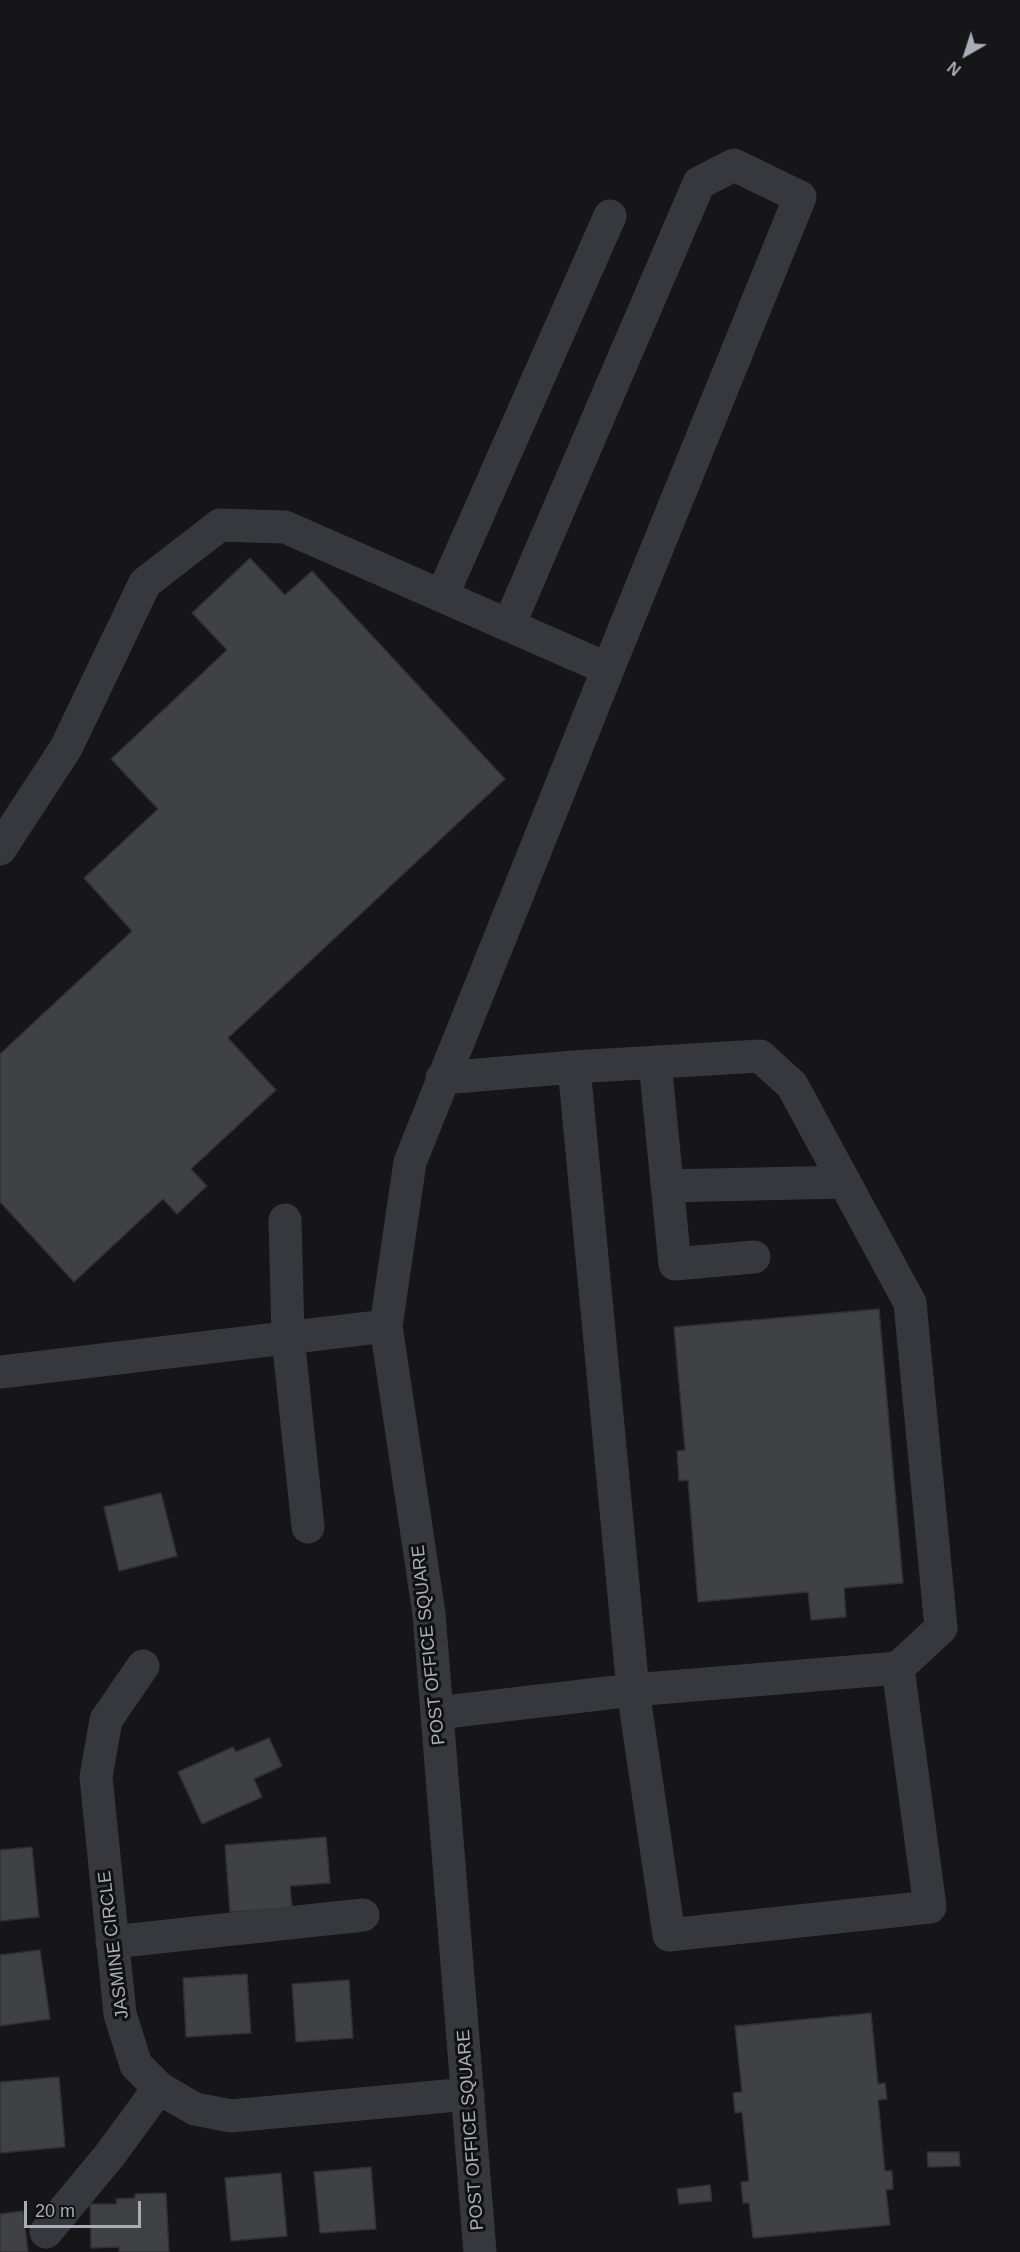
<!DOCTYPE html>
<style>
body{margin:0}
#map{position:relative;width:1020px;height:2252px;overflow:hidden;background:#161618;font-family:Arial,sans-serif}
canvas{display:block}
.north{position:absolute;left:936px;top:24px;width:60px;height:60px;-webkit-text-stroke:4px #111113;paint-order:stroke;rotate:219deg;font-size:16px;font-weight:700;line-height:24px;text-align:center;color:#a8adb8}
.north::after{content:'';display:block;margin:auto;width:21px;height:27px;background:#a8adb8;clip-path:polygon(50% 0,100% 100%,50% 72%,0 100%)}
.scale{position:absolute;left:24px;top:2201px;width:117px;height:27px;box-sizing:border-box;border:3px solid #a8adb8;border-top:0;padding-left:8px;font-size:18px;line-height:21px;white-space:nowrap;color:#a8adb8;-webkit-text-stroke:4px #111113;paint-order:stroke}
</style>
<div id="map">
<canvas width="1020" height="2252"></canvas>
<div class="north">N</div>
<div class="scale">20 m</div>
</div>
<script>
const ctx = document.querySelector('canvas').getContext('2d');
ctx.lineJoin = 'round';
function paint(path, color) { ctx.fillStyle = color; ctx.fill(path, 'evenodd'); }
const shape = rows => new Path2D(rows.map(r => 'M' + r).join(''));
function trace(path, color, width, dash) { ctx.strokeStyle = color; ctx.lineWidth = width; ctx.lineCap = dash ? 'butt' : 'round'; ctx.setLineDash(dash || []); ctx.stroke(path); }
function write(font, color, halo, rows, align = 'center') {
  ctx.font = font + ' Arial,sans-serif'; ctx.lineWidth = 6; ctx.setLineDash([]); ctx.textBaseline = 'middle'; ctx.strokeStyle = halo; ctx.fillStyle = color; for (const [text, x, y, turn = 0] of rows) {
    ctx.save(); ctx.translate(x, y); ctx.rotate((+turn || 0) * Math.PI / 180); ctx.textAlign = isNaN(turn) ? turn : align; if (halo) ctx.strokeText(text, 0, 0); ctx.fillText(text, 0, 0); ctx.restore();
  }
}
const building = shape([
 [250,558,285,595,312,571,505,779,228,1038,276,1090,191,1169,207,1186,177,1214,163,1199,74,1282,0,1202,0,1054,132,931,84,878,158,809,111,759,227,650,192,613,250,558],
 [879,1309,903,1583,844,1588,846,1617,811,1620,808,1592,698,1602,688,1480,679,1481,677,1451,685,1450,674,1327,879,1309],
 [161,1493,177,1556,119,1571,104,1507,161,1493],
 [269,1738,282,1766,254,1779,262,1797,202,1824,178,1772,233,1747,236,1752,269,1738],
 [326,1837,330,1883,290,1886,292,1908,230,1912,225,1845,326,1837],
 [32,1847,39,1917,0,1921,0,1850,32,1847],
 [40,1950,50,2019,0,2026,0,1955,40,1950],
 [247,1974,251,2033,186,2037,183,1978,247,1974],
 [349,1980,353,2038,296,2042,292,1984,349,1980],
 [871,2013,878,2084,885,2083,887,2099,878,2100,885,2171,892,2171,893,2189,886,2190,890,2225,753,2238,749,2203,743,2203,741,2182,749,2181,742,2112,735,2113,733,2093,742,2092,735,2026,871,2013],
 [59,2077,65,2147,0,2153,0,2082,59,2077],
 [927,2152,959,2152,960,2166,928,2167,927,2152],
 [371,2167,376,2229,320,2233,314,2172,371,2167],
 [281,2173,287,2236,231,2241,225,2178,281,2173],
 [710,2185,712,2201,679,2204,677,2189,710,2185],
 [166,2193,169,2252,119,2252,119,2247,91,2248,90,2204,117,2204,116,2199,135,2198,135,2194,166,2193],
 [23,2211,28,2252,0,2252,0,2214,23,2211]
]);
paint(building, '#404145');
trace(building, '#303034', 1.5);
trace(shape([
 [442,596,610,216],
 [509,625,699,183,734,165,800,197,608,669],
 [0,849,66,748,145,583,220,525,285,527,608,669,410,1162,386,1326,429,1614,480,2252],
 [655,1062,675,1264,754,1257],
 [442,1078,574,1067,760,1056,792,1085,910,1303,941,1628,898,1668,633,1690,574,1067],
 [667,1186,844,1182],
 [285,1220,288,1338,308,1527],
 [0,1372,386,1326],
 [143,1666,106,1720,96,1777,120,2014,136,2065,159,2088,176,2098,195,2109,231,2116,468,2094],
 [437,1713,633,1690,669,1935,930,1907,898,1668],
 [112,1942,363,1915],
 [46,2232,109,2156,159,2088]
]), '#37383d', 33);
write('18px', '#a8adb8', '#111113', [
 ["POST OFFICE SQUARE",429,1645,-96],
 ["JASMINE CIRCLE",114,1945,-97],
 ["POST OFFICE SQUARE",471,2130,-94]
]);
</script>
